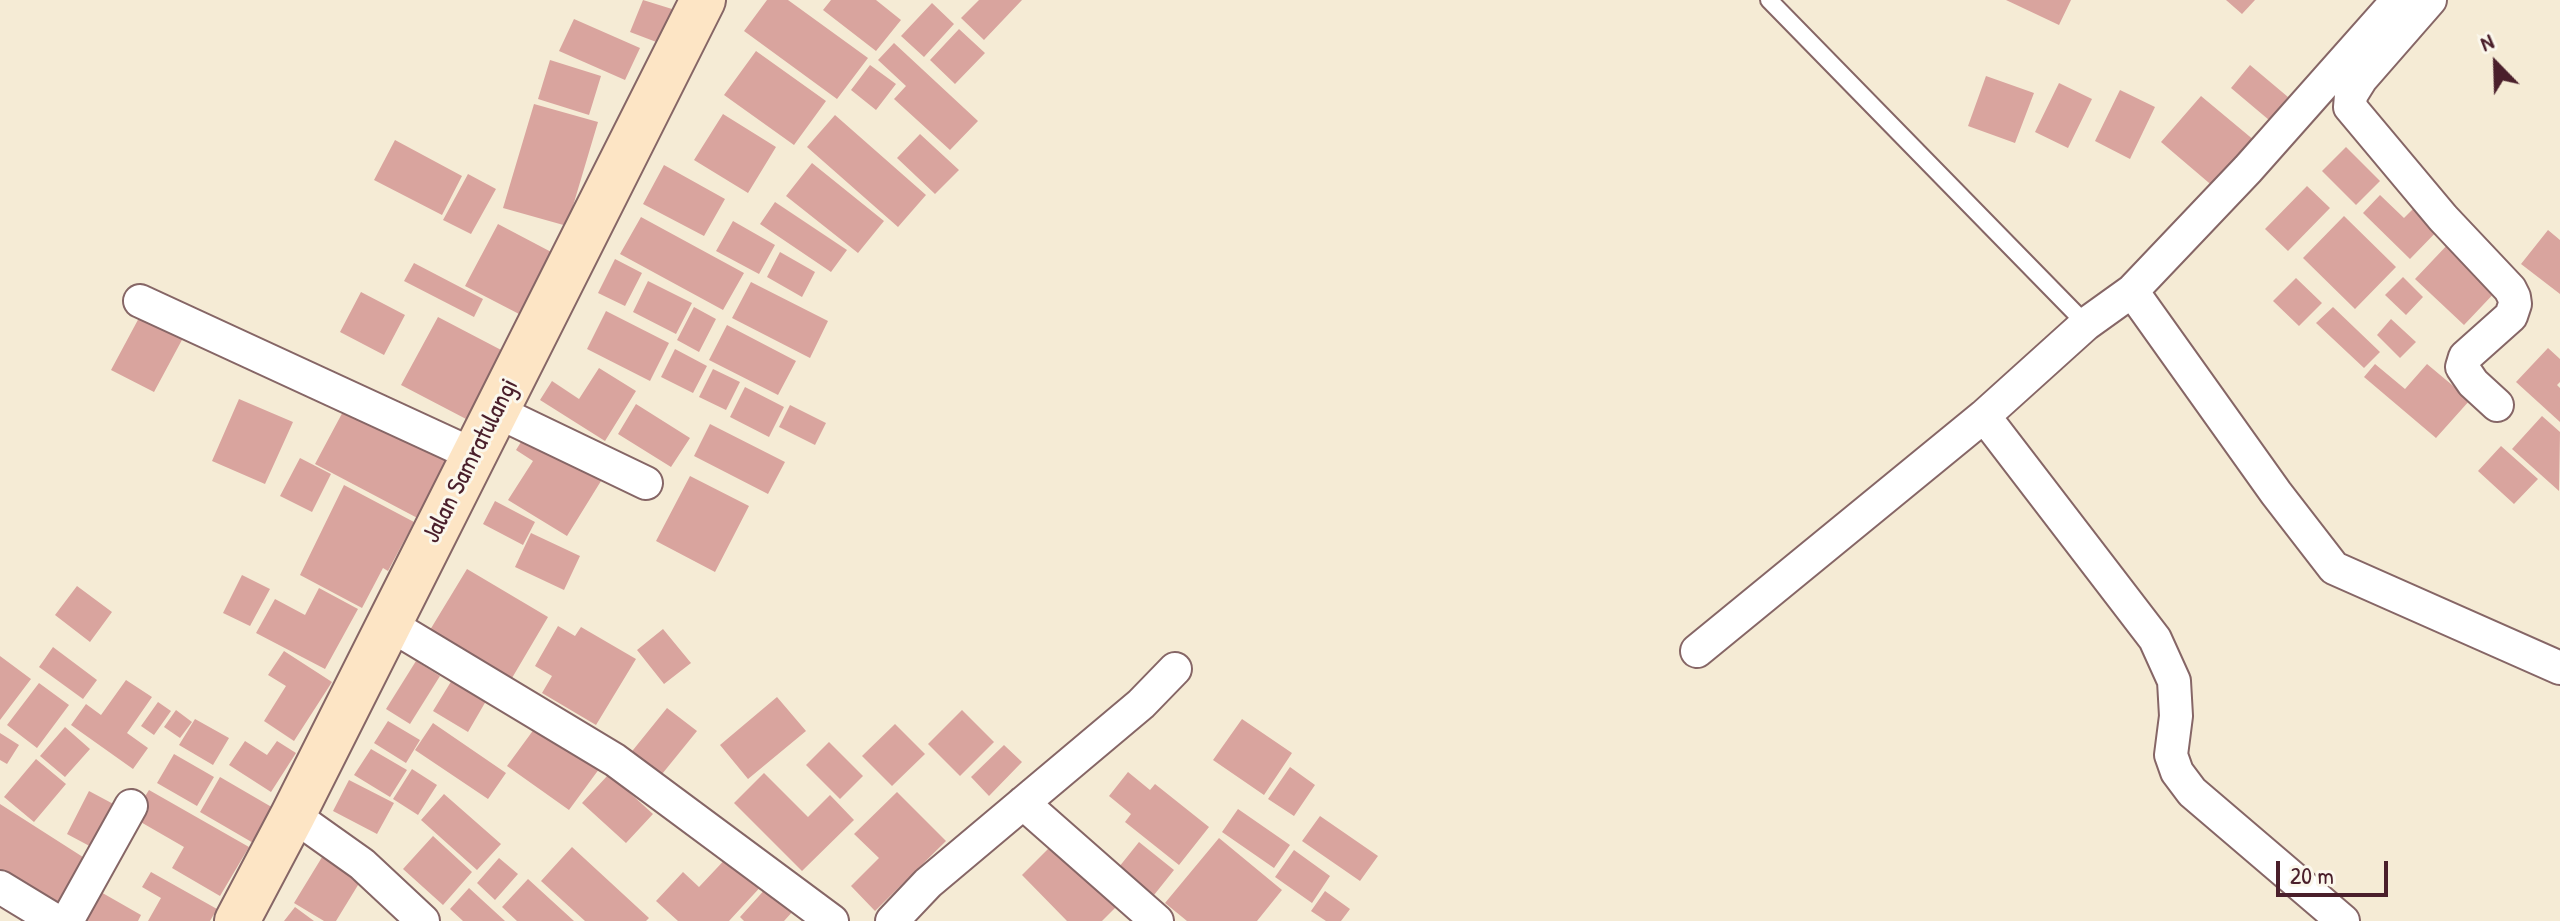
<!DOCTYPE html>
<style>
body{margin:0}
#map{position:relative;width:2560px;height:921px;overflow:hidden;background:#f5ebd5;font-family:"Patrick Hand",sans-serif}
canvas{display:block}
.north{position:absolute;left:2456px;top:24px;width:80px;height:80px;-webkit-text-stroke:6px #fbf7ec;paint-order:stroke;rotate:337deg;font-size:22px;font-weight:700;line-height:32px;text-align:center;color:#4a1f2b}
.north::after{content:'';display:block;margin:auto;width:28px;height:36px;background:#4a1f2b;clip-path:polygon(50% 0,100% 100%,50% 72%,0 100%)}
.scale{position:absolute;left:2276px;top:861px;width:112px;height:36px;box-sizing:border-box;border:4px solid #4a1f2b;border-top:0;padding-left:10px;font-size:24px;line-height:28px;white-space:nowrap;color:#4a1f2b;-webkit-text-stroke:6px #fbf7ec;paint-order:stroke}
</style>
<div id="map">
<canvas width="2560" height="921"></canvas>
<div class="north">N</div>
<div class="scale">20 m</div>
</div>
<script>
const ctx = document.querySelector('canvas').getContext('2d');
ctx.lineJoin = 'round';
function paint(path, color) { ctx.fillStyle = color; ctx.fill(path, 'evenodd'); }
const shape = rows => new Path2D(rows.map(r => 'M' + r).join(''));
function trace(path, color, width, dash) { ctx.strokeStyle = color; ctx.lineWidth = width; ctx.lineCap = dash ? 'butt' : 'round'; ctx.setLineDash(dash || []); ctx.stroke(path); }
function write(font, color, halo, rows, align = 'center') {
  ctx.font = font + ' "Patrick Hand",sans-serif'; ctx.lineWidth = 6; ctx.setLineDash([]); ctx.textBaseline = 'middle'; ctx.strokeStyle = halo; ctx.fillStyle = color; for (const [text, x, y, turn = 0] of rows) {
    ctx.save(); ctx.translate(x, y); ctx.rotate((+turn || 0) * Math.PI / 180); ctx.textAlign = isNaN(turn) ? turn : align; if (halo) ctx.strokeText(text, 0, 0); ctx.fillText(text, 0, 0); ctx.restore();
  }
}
paint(shape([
 [643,0,672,9,659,43,630,32],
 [767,0,788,0,868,58,837,99,744,31],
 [831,0,876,0,901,20,876,51,823,10],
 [979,0,1022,0,984,40,961,18],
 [2006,0,2071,0,2059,25],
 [2226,0,2255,0,2242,14],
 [932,3,954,24,924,57,901,36],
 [574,19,640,48,625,80,559,51],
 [959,29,985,53,955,84,930,60],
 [894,43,978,121,950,150,894,99,906,86,878,60],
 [756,51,826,101,794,145,724,95],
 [550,60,601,76,589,115,538,99],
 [870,65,896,84,876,110,851,90],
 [2250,65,2288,97,2269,120,2231,88],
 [1986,76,2034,93,2015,143,1968,126],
 [2059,83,2092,99,2068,148,2035,132],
 [2120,90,2155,107,2130,159,2095,141],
 [2201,96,2255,141,2215,188,2161,142],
 [534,104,598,122,567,226,503,208],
 [723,114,776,147,748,193,694,160],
 [835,115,926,195,898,227,807,147],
 [920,134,959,170,935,194,897,158],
 [395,140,462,176,442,215,374,180],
 [2346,147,2380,181,2356,205,2322,171],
 [812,163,884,221,858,253,786,196],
 [664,165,725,199,704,236,643,204],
 [468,174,496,189,471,234,443,220],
 [2307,186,2330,208,2288,251,2265,229],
 [2380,195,2404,218,2421,201,2444,224,2410,259,2363,213],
 [775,202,847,250,831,272,760,224],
 [2344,216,2396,267,2355,309,2303,258],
 [641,217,744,273,723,310,620,254],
 [733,221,775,245,759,274,716,251],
 [498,224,555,254,521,315,465,286],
 [2548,230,2560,240,2560,294,2521,264],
 [2451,241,2500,287,2464,325,2415,279],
 [780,252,815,272,802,297,767,277],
 [615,259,642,273,625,306,598,293],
 [414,263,483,299,474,317,404,281],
 [2403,277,2423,297,2406,315,2385,295],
 [2296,278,2322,303,2299,326,2273,301],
 [648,281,692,303,676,334,633,312],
 [751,282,828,321,810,358,732,318],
 [361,292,405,315,384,355,340,332],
 [694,307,716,319,699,352,677,340],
 [2333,307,2380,352,2364,368,2316,323],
 [606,311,669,343,650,381,587,349],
 [140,316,183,338,154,392,111,370],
 [438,317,505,352,468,420,401,385],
 [2391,319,2416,342,2400,358,2377,335],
 [727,325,796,361,778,395,709,360],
 [2548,348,2560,359,2560,382,2557,385,2560,388,2560,422,2516,382],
 [675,349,707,366,693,393,661,377],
 [2375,364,2405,389,2427,364,2470,400,2436,438,2364,377],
 [599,368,636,391,605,441,540,400,552,381,579,399],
 [713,369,740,382,726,410,699,397],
 [745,387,784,407,769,437,730,417],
 [239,399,293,422,265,484,212,461],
 [636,404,690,438,671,467,618,434],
 [790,405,826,423,815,445,779,427],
 [346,406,456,464,425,522,315,464],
 [2542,416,2560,432,2559,491,2512,449],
 [710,424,785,462,768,494,694,456],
 [526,434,601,481,567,536,508,500,533,461,516,450],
 [2501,446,2538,479,2514,504,2478,471],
 [300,458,331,474,312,512,280,496],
 [690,476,749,506,715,572,656,541],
 [344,485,414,522,388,571,383,568,362,608,300,575],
 [495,501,535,522,523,545,483,524],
 [531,533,580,556,564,590,515,567],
 [467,569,548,617,512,678,430,630],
 [242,575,270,589,250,626,223,613],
 [77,586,112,612,90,642,55,615],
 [319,588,358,609,325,669,256,633,275,599,305,615],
 [558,626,575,636,581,627,636,659,596,725,542,693,552,676,535,666],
 [663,629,691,663,664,684,637,650],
 [53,647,97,680,83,699,39,667],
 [284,651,332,682,294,741,264,721,286,686,268,675],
 [0,656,31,679,0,720],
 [416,661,440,676,410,724,386,709],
 [126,680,152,697,127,733,148,748,133,769,71,725,86,704,101,715],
 [452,680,486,701,468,732,433,711],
 [39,683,69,705,37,748,7,725],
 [777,697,806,731,748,779,720,745],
 [158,702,171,711,154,735,141,726],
 [667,708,697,731,658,779,629,755],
 [176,710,192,722,180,738,164,727],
 [962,710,994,742,960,776,928,744],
 [195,719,229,738,213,765,179,745],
 [1242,719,1292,753,1264,795,1213,760],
 [388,721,420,740,406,763,374,743],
 [540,721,602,765,569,810,507,766],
 [433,723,506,773,488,799,415,750],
 [895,724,925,754,892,786,862,756],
 [65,727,90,749,65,777,40,756],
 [0,733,19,745,7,764,0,760],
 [245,741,267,755,277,741,296,753,271,792,229,765],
 [829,742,863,776,840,799,806,765],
 [1004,745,1022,762,989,796,971,777],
 [371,749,407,770,390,797,354,775],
 [174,754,214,777,197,806,157,783],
 [36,759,66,784,34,822,4,797],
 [1290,767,1315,785,1294,816,1268,799],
 [412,769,437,785,418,815,393,799],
 [1128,772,1150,790,1155,784,1209,827,1179,865,1125,822,1131,814,1109,796],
 [764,773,808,817,830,795,854,820,802,871,734,803],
 [609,774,653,814,626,843,582,803],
 [220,777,275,809,255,844,200,812],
 [349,780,394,803,377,834,333,811],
 [149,790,249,847,220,896,172,868,184,847,132,817],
 [89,791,119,807,97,850,67,834],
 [897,792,946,841,875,911,851,886,879,858,854,834],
 [444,794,501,844,477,870,421,820],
 [0,804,86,859,56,906,0,871],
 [1238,809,1290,845,1274,868,1222,832],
 [1320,816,1378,856,1360,881,1302,841],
 [433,836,472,872,443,905,403,869],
 [1219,838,1282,890,1257,921,1187,921,1165,903],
 [1057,840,1120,903,1102,921,1067,921,1022,875],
 [1139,842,1174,870,1154,895,1119,867],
 [572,847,649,918,646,921,585,921,541,881],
 [327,849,366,872,336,921,324,921,294,903],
 [1294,850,1330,876,1312,903,1275,877],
 [732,852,765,882,729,921,678,921,656,901,683,872,699,887],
 [499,858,518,874,495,900,477,883],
 [151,872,217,909,210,921,148,921,161,898,142,887],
 [528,879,574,921,517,921,502,907],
 [768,886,794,910,784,921,744,921,740,917],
 [469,888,505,921,463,921,450,909],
 [99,891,141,915,138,921,82,921],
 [1325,891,1350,909,1341,921,1326,921,1311,911],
 [295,907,314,921,284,921]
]), '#d9a49e');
const lane = shape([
 [1769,0,2086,324]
]);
const street = shape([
 [2430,0,2361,79,2351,95,2350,107,2443,218,2510,289,2514,297,2515,304,2511,316,2465,357,2462,367,2473,383,2497,405],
 [2132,291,2276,493,2334,568,2560,668],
 [140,301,474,455],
 [496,411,646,483],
 [1984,416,2155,639,2174,681,2176,716,2171,755,2177,772,2192,792,2343,921],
 [389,624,615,760,832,921],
 [1697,651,1984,416,2086,324,2132,291,2248,169,2398,0],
 [1023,803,1157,921],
 [293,815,362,864,423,921],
 [0,887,56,921],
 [67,921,131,806],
 [892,921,928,883,1141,704,1175,669]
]);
const secondary = shape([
 [237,921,293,815,703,0]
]);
trace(lane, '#866666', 20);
trace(street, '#866666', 36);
trace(secondary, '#866666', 48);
trace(lane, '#fff', 16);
trace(street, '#fff', 32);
trace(secondary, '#fde5c5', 44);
write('26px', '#4a1f2b', '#fbf7ec', [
 ["Jalan Samratulangi",471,461,-63]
]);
</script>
